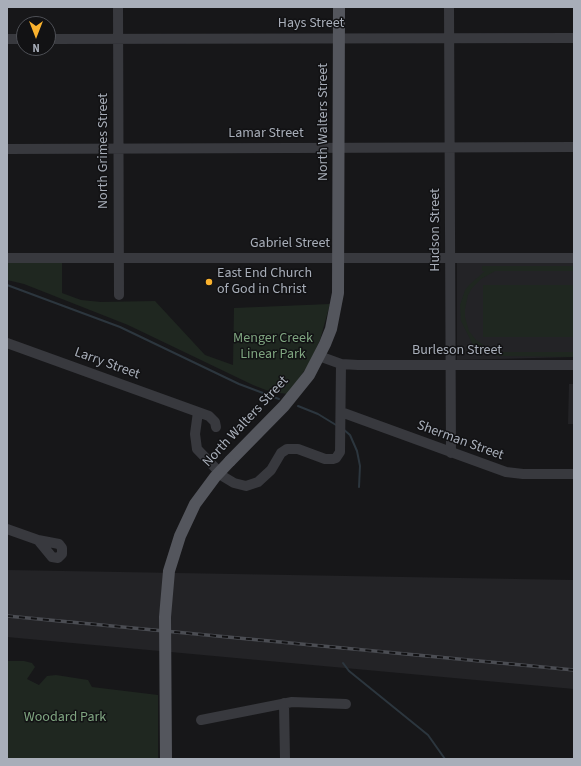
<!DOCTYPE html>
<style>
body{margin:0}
#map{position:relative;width:581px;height:766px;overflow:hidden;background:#171719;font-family:"Source Sans 3",sans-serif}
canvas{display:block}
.frame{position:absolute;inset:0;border:8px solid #a8aeb9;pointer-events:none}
.north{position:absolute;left:16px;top:16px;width:40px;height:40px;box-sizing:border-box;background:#121214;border:1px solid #4e5056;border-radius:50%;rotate:180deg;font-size:11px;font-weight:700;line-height:16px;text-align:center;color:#a8aeb9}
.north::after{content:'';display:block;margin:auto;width:14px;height:18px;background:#fab22e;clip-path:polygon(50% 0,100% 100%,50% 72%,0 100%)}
</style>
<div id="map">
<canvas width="581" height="766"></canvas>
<div class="frame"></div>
<div class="north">N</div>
</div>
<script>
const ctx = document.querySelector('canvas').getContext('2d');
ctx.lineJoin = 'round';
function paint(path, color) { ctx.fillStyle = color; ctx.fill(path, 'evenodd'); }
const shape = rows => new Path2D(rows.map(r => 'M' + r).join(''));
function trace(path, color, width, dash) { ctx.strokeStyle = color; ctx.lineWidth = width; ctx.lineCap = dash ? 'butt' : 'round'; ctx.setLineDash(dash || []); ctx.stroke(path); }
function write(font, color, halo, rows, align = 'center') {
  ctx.font = font + ' "Source Sans 3",sans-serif'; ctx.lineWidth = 3; ctx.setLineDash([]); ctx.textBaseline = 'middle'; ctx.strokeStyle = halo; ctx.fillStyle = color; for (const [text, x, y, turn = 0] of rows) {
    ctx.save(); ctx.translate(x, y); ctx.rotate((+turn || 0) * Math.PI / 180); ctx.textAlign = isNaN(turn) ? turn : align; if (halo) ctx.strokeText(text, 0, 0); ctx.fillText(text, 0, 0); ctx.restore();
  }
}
paint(shape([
 [457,262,574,263,574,357,457,360],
 [569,384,574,384,574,424,568,424],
 [7,570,574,580,574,689,7,637]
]), '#232326');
paint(shape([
 [7,263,62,263,62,293,81,300,101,302,155,301,205,355,233,365,234,308,330,304,320,340,309,364,288,394,271,392,253,385,128,325,24,284,7,280],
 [482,266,574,266,574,271,495,271,481,279,472,288,468,295,465,309,465,317,469,331,476,340,486,347,503,352,574,352,574,357,498,356,485,352,472,343,461,321,460,305,465,290,469,285,485,271,482,271],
 [483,285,574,285,574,337,483,337],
 [7,661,24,661,32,663,35,667,27,679,39,685,47,676,56,675,88,680,92,687,158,695,158,759,7,759]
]), '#1f2720');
trace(shape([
 [7,285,120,327,239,384,279,399],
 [298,406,318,414,336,425],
 [343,429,350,435,357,451,360,466,359,487],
 [343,663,349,671,428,735,445,759]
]), '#2c363e', 2);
trace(shape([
 [118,7,119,295],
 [449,7,451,453],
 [7,39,24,39],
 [48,39,574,38],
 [7,149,574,147],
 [7,258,574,258],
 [7,343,209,416,215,422,216,427],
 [319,356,341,364,358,365,574,365],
 [198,412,195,434,197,449,224,477,234,483,246,486,258,482,271,470,281,453,287,449,298,449,325,459,333,459,336,458,340,452,341,364],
 [341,412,506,472,523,474,574,474],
 [7,529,38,540,59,544,62,548,62,554,58,558,52,557,38,540],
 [284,703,285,759],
 [201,720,292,702,346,704]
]), '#38393e', 10);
trace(shape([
 [230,461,284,406,309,375,325,344,331,329,338,293,339,7]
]), '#54565d', 12);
const rail = shape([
 [7,616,574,670]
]);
trace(rail, '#4b4d53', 3.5);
trace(rail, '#121214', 2, [6]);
trace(shape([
 [166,759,165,617,169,571,180,536,195,504,215,477,230,461]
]), '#54565d', 12);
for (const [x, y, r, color] of [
 [209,282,4,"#fab22e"]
]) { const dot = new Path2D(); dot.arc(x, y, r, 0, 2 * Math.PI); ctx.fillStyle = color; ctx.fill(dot); trace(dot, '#121214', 1.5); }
write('14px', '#a8aeb9', '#121214', [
 ["Hays Street",311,24],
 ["North Walters Street",324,122,-90],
 ["Lamar Street",266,134],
 ["North Grimes Street",104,151,-90],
 ["Hudson Street",436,230,-90],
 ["Gabriel Street",290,244],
 ["Burleson Street",457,351],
 ["Larry Street",107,364,20],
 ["North Walters Street",246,422,-47],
 ["Sherman Street",460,441,20]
]);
write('14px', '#a8aeb9', '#121214', [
 ["East End Church",217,274],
 ["of God in Christ",217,290]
], 'left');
write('14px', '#7fa580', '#121214', [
 ["Menger Creek",273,339],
 ["Linear Park",273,355],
 ["Woodard Park",65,718]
]);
</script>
